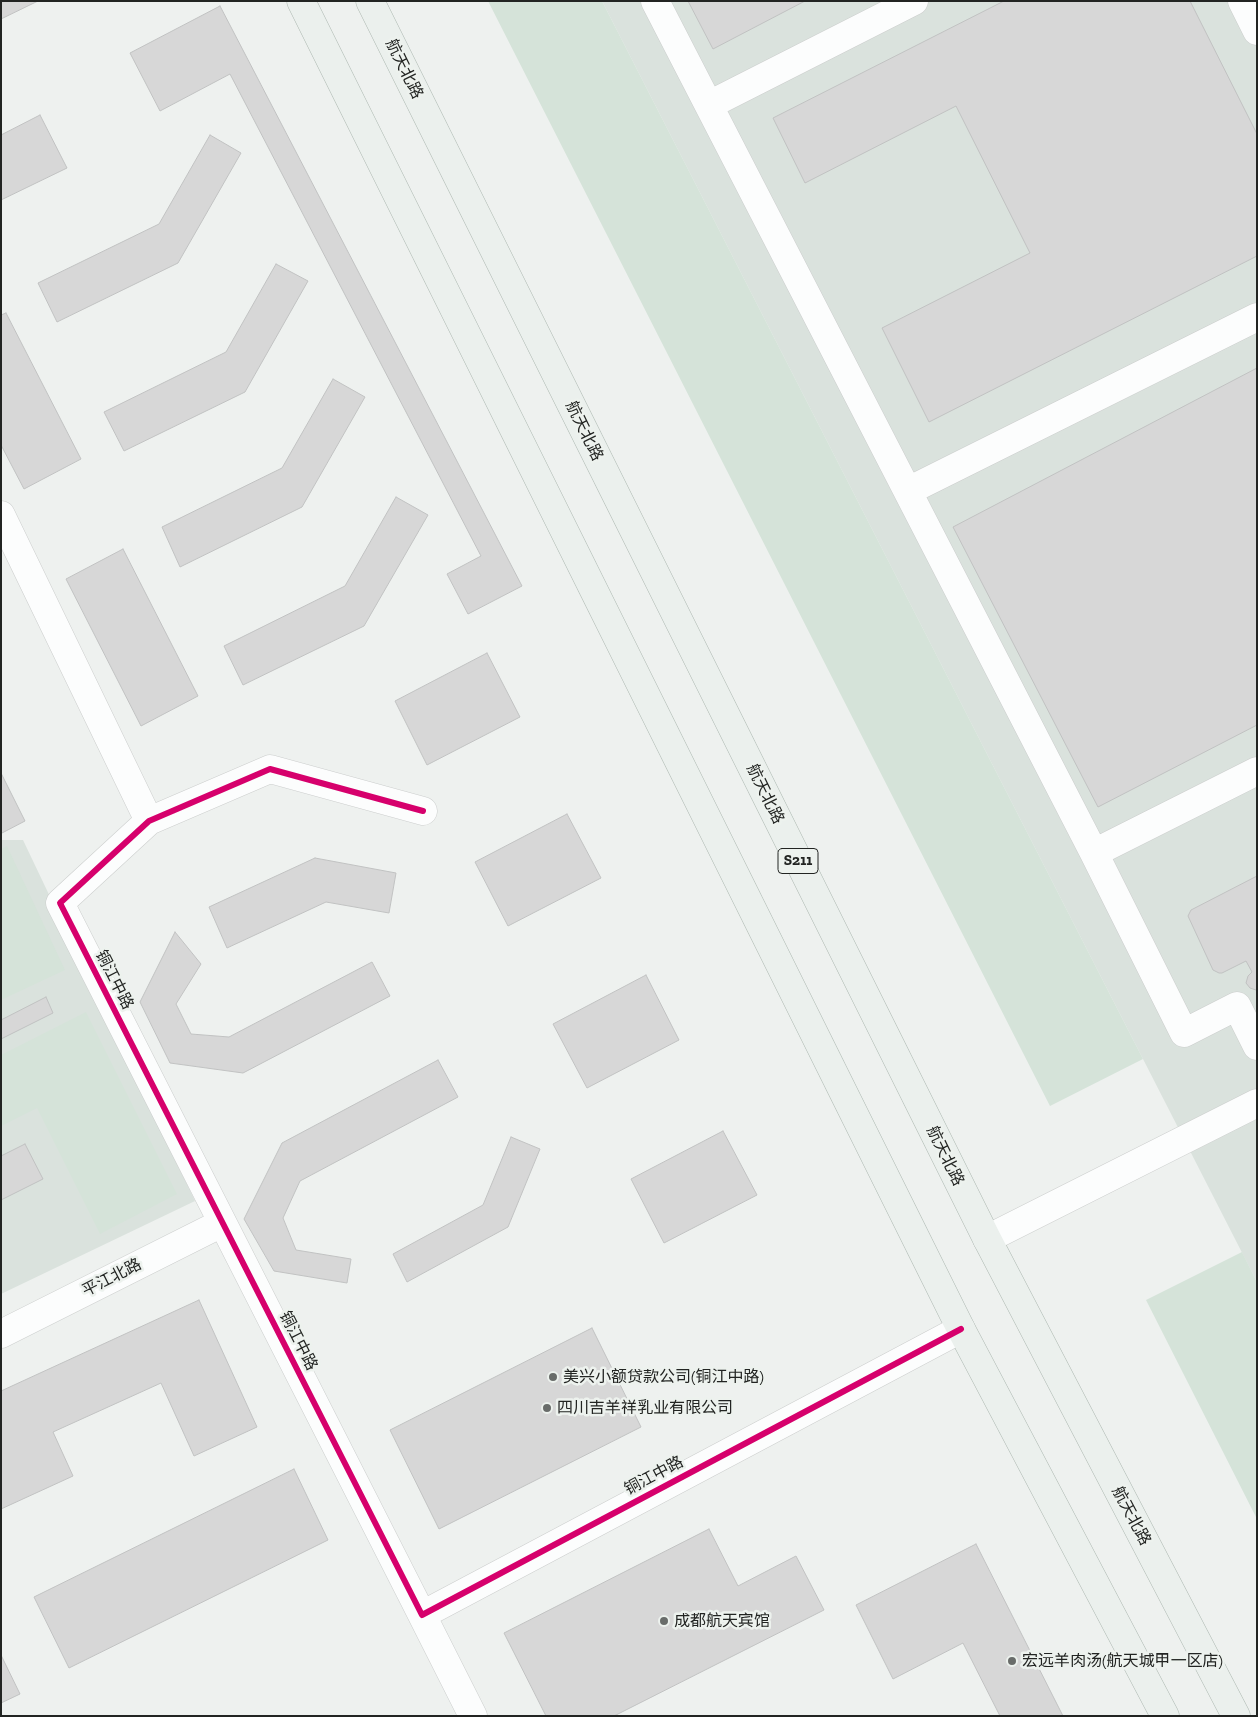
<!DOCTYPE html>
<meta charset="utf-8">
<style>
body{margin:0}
#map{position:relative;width:1258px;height:1717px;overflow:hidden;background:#eef1ef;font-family:"Zilla Slab",serif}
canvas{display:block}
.frame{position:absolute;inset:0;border:2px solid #222422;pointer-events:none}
</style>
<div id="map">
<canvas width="1258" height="1717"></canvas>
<div class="frame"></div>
</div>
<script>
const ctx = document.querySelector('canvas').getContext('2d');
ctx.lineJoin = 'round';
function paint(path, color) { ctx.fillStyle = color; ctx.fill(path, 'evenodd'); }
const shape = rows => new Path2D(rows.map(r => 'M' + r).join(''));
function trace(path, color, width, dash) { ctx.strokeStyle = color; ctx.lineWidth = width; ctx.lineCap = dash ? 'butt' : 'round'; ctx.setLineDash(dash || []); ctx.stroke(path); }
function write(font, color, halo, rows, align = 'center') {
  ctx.font = font + ' "Zilla Slab","Noto Sans SC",serif'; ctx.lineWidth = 5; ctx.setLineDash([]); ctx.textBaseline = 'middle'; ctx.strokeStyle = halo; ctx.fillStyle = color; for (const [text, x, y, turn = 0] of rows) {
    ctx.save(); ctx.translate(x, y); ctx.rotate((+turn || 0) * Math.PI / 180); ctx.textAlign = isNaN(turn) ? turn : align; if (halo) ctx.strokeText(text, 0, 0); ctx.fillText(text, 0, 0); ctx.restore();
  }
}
paint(shape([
 [602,1,1257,1,1257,1282,1143,1059],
 [1,840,23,840,195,1201,1,1294]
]), '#dae2dd');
paint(shape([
 [488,1,602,1,1143,1059,1050,1106],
 [7,846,65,970,1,1000,1,849],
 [86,1012,177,1194,100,1234,37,1108,1,1126,1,1055],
 [1242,1252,1257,1282,1257,1519,1146,1300]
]), '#d5e3d9');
const building = shape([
 [1,1,38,1,1,19,1,1],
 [688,1,805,1,713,49,688,1],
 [1004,1,1190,1,1257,134,1257,256,929,422,882,328,1030,253,956,106,805,183,773,118,1004,1],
 [220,6,522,586,468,614,447,574,481,556,230,74,160,111,130,53,220,6],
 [40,115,67,168,1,200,1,135,40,115],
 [210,135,241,153,178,263,57,322,38,283,159,224,210,135],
 [276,264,308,281,245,392,124,451,104,412,226,352,276,264],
 [6,313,81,459,24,489,1,445,1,315,6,313],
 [1257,368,1257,725,1098,807,953,527,1257,368],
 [333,379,365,397,302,507,180,567,162,527,282,468,333,379],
 [396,497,428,515,364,626,243,685,224,646,345,586,396,497],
 [123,549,198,696,141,726,66,579,123,549],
 [487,653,520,717,427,765,395,701,487,653],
 [1,773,25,821,2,833,1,832,1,773],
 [567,814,601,878,508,926,475,862,567,814],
 [315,858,396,873,389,913,326,902,227,948,209,907,315,858],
 [1257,876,1257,990,1256,990,1250,988,1246,983,1248,976,1252,972,1246,961,1222,973,1219,973,1213,970,1188,916,1191,910,1257,876],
 [175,932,201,964,176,1004,191,1034,229,1037,372,962,390,996,243,1073,170,1063,140,1002,175,932],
 [646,975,679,1040,587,1088,553,1024,646,975],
 [46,997,53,1013,1,1039,1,1020,46,997],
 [438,1060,458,1097,300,1181,283,1218,296,1250,351,1259,347,1283,274,1271,244,1219,282,1143,438,1060],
 [723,1131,757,1195,664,1243,631,1179,723,1131],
 [511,1137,540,1149,508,1227,407,1282,393,1254,483,1205,511,1137],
 [25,1144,43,1179,1,1200,1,1156,25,1144],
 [199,1300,257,1427,194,1456,161,1383,53,1432,73,1476,1,1509,1,1391,199,1300],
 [592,1328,641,1427,439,1529,390,1430,592,1328],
 [294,1469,328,1540,69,1668,34,1597,294,1469],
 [709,1529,738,1586,796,1556,824,1610,614,1716,546,1716,504,1633,709,1529],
 [976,1544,1063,1716,1000,1716,963,1643,893,1679,856,1605,976,1544],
 [1,1655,20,1694,1,1703,1,1655]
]);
paint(building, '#d7d7d7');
trace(building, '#c1c2c2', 1);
const minor = shape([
 [655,1,1094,853,1184,1033,1237,1006,1257,1046],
 [1242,1,1257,31],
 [709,105,914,1],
 [908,491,1257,317],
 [1,515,149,821],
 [423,811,270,769,149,821,60,903,422,1615,961,1329],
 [1094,853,1257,771],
 [987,1239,1257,1103],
 [1,1334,222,1223],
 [422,1615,473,1716]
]);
const major = shape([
 [301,1,961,1329,1165,1716],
 [370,1,987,1239,1236,1716]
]);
trace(minor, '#cccecd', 29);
trace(major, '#aeb9b2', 29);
trace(minor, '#fcfdfd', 28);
trace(major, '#ebf0ed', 28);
trace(shape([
 [423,811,270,769,149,821,60,903,422,1615,961,1329]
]), '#d6006c', 6);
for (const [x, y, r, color] of [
 [553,1377,5,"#696c6a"],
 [547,1408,5,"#696c6a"],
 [664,1621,5,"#696c6a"],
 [1012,1661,5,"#696c6a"]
]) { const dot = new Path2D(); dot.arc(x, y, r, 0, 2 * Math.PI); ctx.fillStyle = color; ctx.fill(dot); trace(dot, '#edf2ee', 2); }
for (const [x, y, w] of [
 [798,861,40]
]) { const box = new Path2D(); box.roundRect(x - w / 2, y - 12.5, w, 25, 4); ctx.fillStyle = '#edf2ee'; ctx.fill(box); trace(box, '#222422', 1); }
write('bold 15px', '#222422', null, [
 ["S211",798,861]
]);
write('16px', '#222422', '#edf2ee', [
 ["航天北路",404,69,64],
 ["航天北路",584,431,64],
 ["航天北路",765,794,64],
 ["铜江中路",114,980,63],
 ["航天北路",945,1156,64],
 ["平江北路",112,1278,-27],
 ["铜江中路",298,1341,63],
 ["铜江中路",654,1476,-28],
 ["航天北路",1131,1516,62]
]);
write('16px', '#222422', '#edf2ee', [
 ["美兴小额贷款公司(铜江中路)",563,1377],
 ["四川吉羊祥乳业有限公司",557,1408],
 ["成都航天宾馆",674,1621],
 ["宏远羊肉汤(航天城甲一区店)",1022,1661]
], 'left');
</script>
